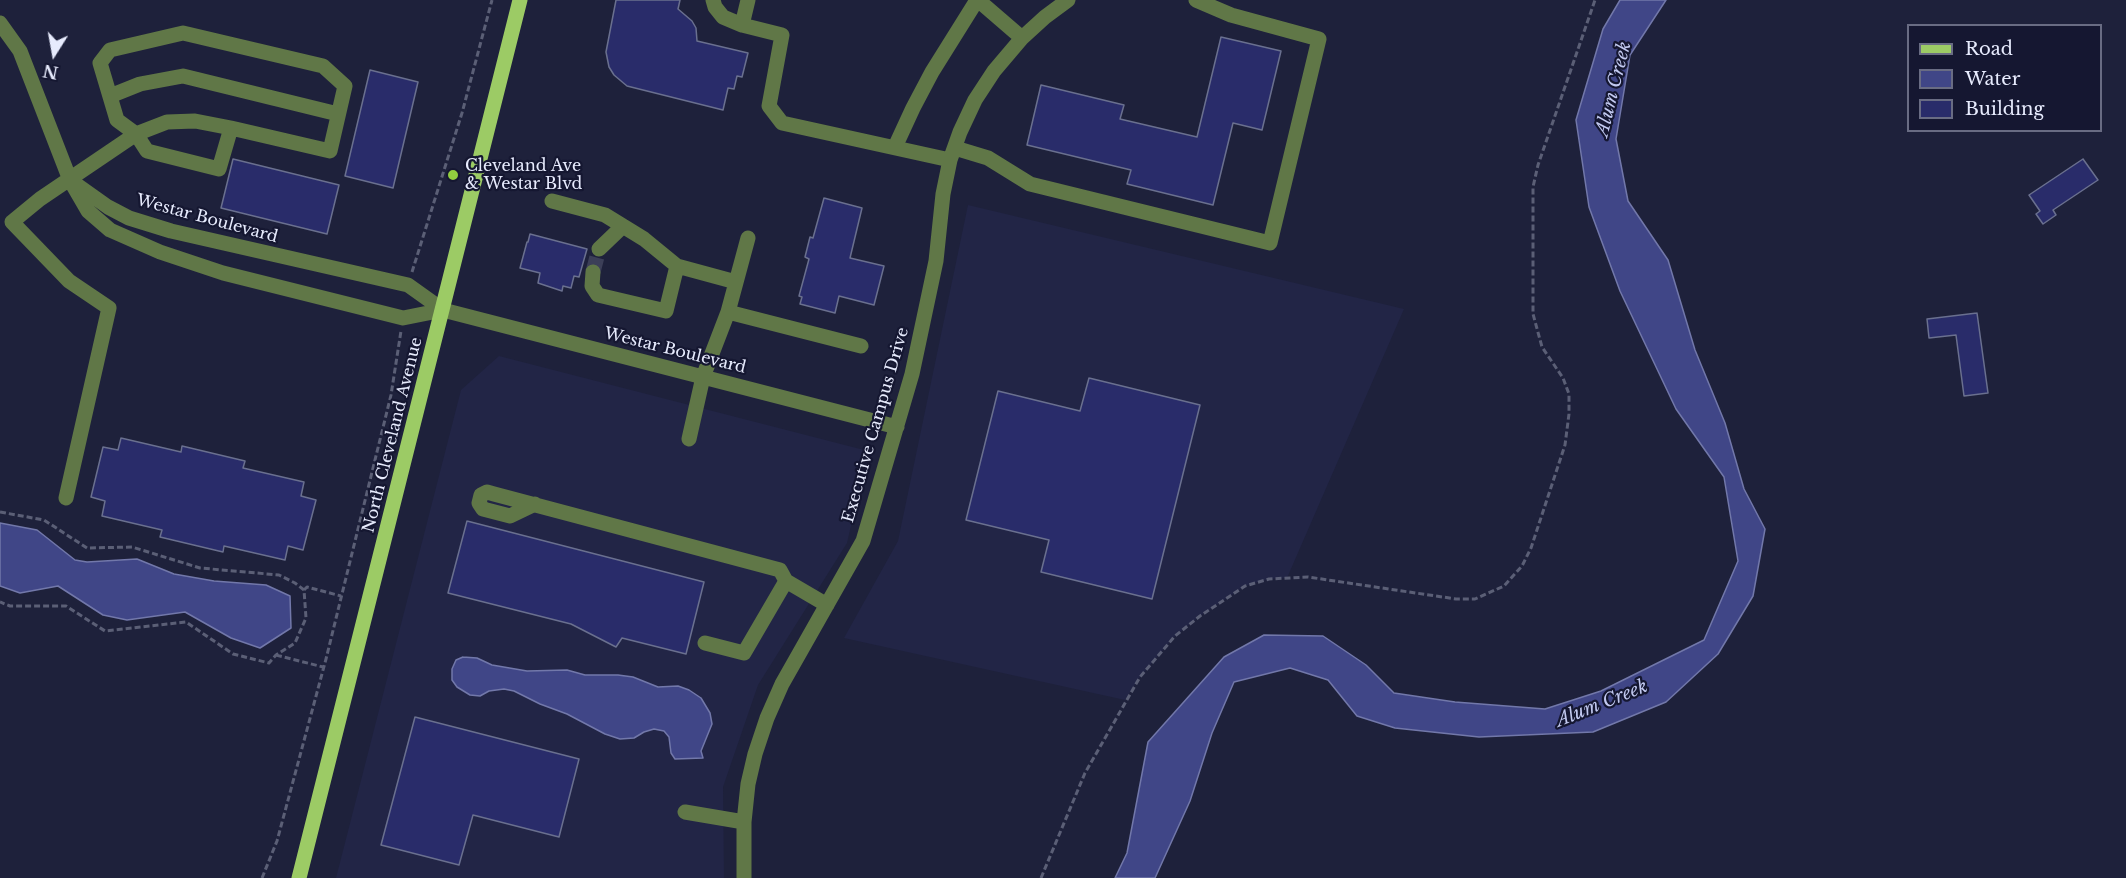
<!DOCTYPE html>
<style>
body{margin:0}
#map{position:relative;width:2126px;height:878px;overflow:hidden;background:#1e213b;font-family:"Libre Baskerville",serif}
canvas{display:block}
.legend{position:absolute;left:1907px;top:24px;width:195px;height:108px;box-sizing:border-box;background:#151731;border:2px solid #696c83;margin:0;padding:8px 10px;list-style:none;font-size:18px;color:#e7ebfd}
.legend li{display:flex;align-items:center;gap:12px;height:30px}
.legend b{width:30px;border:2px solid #696c83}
.north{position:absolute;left:24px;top:24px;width:60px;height:60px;-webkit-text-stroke:4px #151731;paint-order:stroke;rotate:191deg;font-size:16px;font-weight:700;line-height:24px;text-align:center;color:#e7ebfd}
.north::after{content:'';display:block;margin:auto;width:21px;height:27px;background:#e7ebfd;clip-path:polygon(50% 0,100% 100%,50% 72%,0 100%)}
</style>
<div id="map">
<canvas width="2126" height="878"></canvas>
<ul class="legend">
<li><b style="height:8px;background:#9ccb65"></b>Road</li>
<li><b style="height:16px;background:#404687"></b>Water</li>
<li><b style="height:16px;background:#292c6a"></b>Building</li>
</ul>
<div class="north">N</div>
</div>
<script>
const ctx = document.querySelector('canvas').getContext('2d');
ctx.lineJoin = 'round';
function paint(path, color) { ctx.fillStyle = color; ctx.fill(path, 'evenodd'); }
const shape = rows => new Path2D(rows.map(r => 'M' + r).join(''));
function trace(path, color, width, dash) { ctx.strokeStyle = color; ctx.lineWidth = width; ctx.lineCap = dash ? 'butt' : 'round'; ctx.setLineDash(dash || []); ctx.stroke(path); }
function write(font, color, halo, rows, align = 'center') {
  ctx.font = font + ' "Libre Baskerville",serif'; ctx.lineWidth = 4.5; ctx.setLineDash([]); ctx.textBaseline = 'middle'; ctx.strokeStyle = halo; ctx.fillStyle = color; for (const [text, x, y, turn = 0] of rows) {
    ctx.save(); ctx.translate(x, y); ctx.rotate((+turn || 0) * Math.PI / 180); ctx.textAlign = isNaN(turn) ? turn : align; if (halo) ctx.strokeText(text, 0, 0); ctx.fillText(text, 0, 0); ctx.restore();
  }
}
paint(shape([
 [968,205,1404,309,1287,578,1269,579,1245,586,1200,616,1174,637,1140,677,1125,700,844,638,898,541],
 [499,356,868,451,847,543,758,685,723,787,724,878,336,878,461,390]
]), '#222546');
const water = shape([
 [1620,0,1666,0,1630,55,1616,139,1628,201,1668,260,1695,350,1725,423,1744,489,1765,529,1753,596,1718,654,1666,702,1593,732,1479,737,1395,728,1357,716,1328,680,1290,668,1234,682,1212,733,1190,801,1155,878,1115,878,1127,853,1148,742,1224,657,1264,635,1323,636,1366,665,1394,693,1455,702,1545,709,1601,691,1704,640,1738,561,1724,477,1676,409,1620,291,1589,207,1576,120,1603,29,1620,0],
 [0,523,37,530,75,560,87,562,137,559,174,574,214,581,266,585,290,596,291,628,260,648,231,638,185,612,127,620,103,615,58,586,20,593,0,586,0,523],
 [463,657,477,658,492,665,527,671,567,670,585,675,618,675,633,677,658,687,678,686,689,690,701,698,710,713,712,724,701,751,703,758,675,759,671,753,669,737,664,731,654,729,644,732,634,738,620,739,605,734,567,714,540,704,514,691,504,689,489,691,480,696,470,695,457,687,452,680,452,669,456,660,463,657]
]);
paint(water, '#404687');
trace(water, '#7278aa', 1.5);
const building = shape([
 [616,0,680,0,678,9,692,21,696,28,697,41,748,53,742,77,737,76,734,89,728,88,723,110,627,86,614,75,609,67,606,52,616,0],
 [1221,37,1281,51,1262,130,1233,123,1213,205,1127,184,1131,170,1027,145,1041,85,1124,105,1120,119,1197,137,1221,37],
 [370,70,418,82,393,188,345,176,370,70],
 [233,159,339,185,327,234,221,208,233,159],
 [2083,159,2098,180,2053,210,2056,215,2043,224,2036,214,2040,211,2029,195,2083,159],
 [824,198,862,208,850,258,884,266,874,305,839,296,835,313,800,304,802,297,799,296,809,259,805,257,810,237,813,238,824,198],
 [530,234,587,249,579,277,574,276,571,288,563,286,562,291,538,283,540,273,520,268,527,242,528,242,530,234],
 [1977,313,1988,393,1964,396,1956,335,1929,338,1927,319,1977,313],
 [1089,378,1200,405,1152,599,1041,572,1049,540,966,520,998,391,1080,411,1089,378],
 [121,438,181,452,182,446,245,461,243,468,304,482,301,496,316,500,303,550,288,546,285,560,224,546,223,552,160,537,162,530,102,516,105,501,91,497,103,447,118,450,121,438],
 [467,521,704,582,686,654,622,638,616,647,571,624,448,593,467,521],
 [415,717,579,759,559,837,473,815,459,865,381,845,415,717]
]);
paint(building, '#292c6a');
trace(building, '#6a708f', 1.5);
trace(shape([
 [593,272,599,249]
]), '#3c3f58', 15, [15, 8]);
trace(shape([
 [412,272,462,113,492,0],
 [0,512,44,520,87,548,132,547,200,568,279,575,295,583,304,590,306,618,295,643,276,655,269,663,233,654,186,622,105,631,66,606,10,606,0,602],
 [304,590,307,587,341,596],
 [276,655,323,667],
 [262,878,277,841,326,659,391,395,401,331],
 [1041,878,1085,773,1140,677,1175,636,1200,616,1245,586,1269,579,1308,577,1456,599,1475,599,1504,586,1522,566,1531,548,1565,445,1569,414,1569,394,1563,378,1542,347,1533,314,1533,187,1538,165,1595,0]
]), '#5b5f76', 3, [6, 3]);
trace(shape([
 [713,0,715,7,723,17,742,25],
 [748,0,742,25,782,35,769,106,782,123,950,160],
 [978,0,1022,38],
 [0,23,20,51,70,180,88,211,110,230,160,252,223,273,403,318,443,310],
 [110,96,140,84,183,76,338,114],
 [895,147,913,108,932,72,977,0],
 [955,148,988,158,1030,184,1270,243,1319,39,1231,15,1196,0],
 [70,180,108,207,129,218,171,231,408,285,443,310,897,427],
 [552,201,605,215,644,239,677,266,736,282],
 [599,249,623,226],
 [593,272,592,286,598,295,666,311,677,266],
 [728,312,861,346],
 [689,439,703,377,728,312,748,238],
 [66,498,109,308,69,281,12,222,40,199,136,134,147,151,219,169,231,128,330,151,345,86,323,66,183,33,110,50,100,63,117,120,136,134,167,122,195,121,231,128],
 [535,504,510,516,483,509,479,503,481,495,487,492,494,494,577,516,780,570,786,581,827,605],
 [705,643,744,653,786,581],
 [685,812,744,822],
 [744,878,744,822,748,784,755,754,767,718,782,684,863,541,912,374,936,261,943,194,950,160,960,132,975,100,994,71,1022,38,1045,17,1068,0]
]), '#607747', 15);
trace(shape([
 [299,878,520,0]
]), '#9ccb65', 15);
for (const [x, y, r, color] of [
 [453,175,6,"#91cd3f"]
]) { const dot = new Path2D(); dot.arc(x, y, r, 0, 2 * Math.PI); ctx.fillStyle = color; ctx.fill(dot); trace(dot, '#151731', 2); }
write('16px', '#e7ebfd', '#151731', [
 ["Cleveland Ave",465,166],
 ["& Westar Blvd",465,184]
], 'left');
write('16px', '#e7ebfd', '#151731', [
 ["Westar Boulevard",207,219,15],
 ["Westar Boulevard",675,351,14],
 ["Executive Campus Drive",876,425,-74],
 ["North Cleveland Avenue",393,435,-76]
]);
write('italic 18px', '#c2c9f0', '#151731', [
 ["Alum Creek",1614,89,-76],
 ["Alum Creek",1602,704,-22]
]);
</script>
